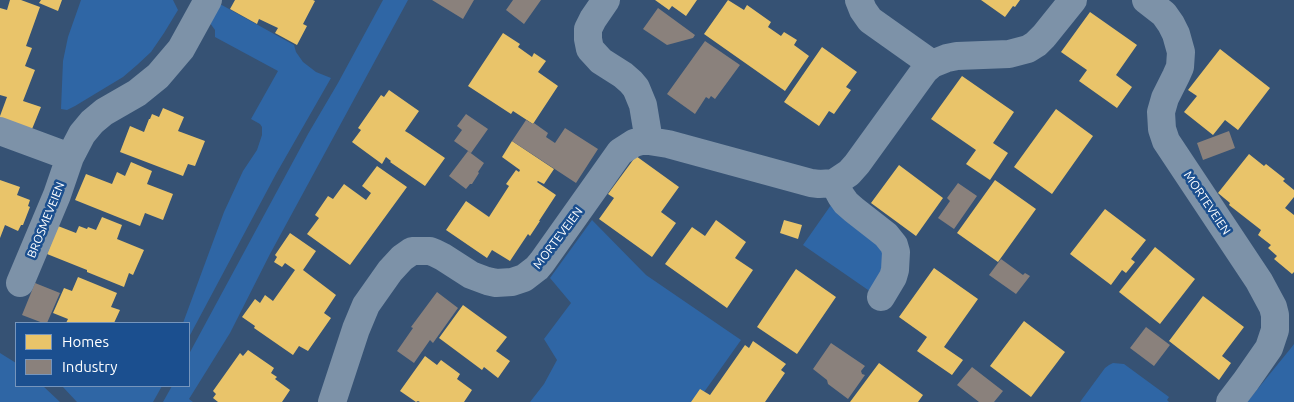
<!DOCTYPE html>
<style>
body{margin:0}
#map{position:relative;width:1294px;height:402px;overflow:hidden;background:#365274;font-family:Ubuntu,sans-serif}
canvas{display:block}
.legend{position:absolute;left:15px;top:322px;width:175px;height:65px;box-sizing:border-box;background:#1b4f8f;border:1px solid #7695bc;margin:0;padding:6px 9px;list-style:none;font-size:15px;color:#fff}
.legend li{display:flex;align-items:center;gap:10px;height:25px}
.legend b{width:25px;border:1px solid #7695bc}
</style>
<div id="map">
<canvas width="1294" height="402"></canvas>
<ul class="legend">
<li><b style="height:14px;background:#e9c46a"></b>Homes</li>
<li><b style="height:14px;background:#8a817c"></b>Industry</li>
</ul>
</div>
<script>
const ctx = document.querySelector('canvas').getContext('2d');
ctx.lineJoin = 'round';
function paint(path, color) { ctx.fillStyle = color; ctx.fill(path, 'evenodd'); }
const shape = rows => new Path2D(rows.map(r => 'M' + r).join(''));
function trace(path, color, width, dash) { ctx.strokeStyle = color; ctx.lineWidth = width; ctx.lineCap = dash ? 'butt' : 'round'; ctx.setLineDash(dash || []); ctx.stroke(path); }
function write(font, color, halo, rows, align = 'center') {
  ctx.font = font + ' Ubuntu,sans-serif'; ctx.lineWidth = 5; ctx.setLineDash([]); ctx.textBaseline = 'middle'; ctx.strokeStyle = halo; ctx.fillStyle = color; for (const [text, x, y, turn = 0] of rows) {
    ctx.save(); ctx.translate(x, y); ctx.rotate((+turn || 0) * Math.PI / 180); ctx.textAlign = isNaN(turn) ? turn : align; if (halo) ctx.strokeText(text, 0, 0); ctx.fillText(text, 0, 0); ctx.restore();
  }
}
paint(shape([
 [81,0,173,0,178,10,164,33,151,52,137,65,123,77,75,106,67,110,61,109,63,61,68,37],
 [383,0,408,0,270,254,230,333,189,399,193,402,163,402,172,386,189,386,189,354,262,219,308,134,338,83],
 [220,4,294,45,296,52,303,62,316,72,331,78,276,174,189,337,189,323,183,323,224,212,243,171,257,150,262,135,262,127,260,124,251,119,278,71,215,37,215,30,210,23],
 [831,205,876,236,887,260,871,292,803,245],
 [592,220,646,275,741,340,697,402,530,402,544,384,557,360,544,339,571,303,550,278],
 [1294,344,1294,402,1247,402,1291,348],
 [0,353,16,363,16,386,43,386,60,402,0,402],
 [1113,363,1124,364,1169,397,1167,400,1169,402,1080,402,1105,368,1109,365],
 [62,386,162,386,153,402,77,402]
]), '#2f66a5');
paint(shape([
 [10,0,21,0,40,7,26,46,32,48,25,66,35,70,23,101,41,107,30,134,0,122,0,116,7,97,0,95,0,8,7,10],
 [41,0,62,0,58,11,39,3],
 [235,0,313,0,315,1,303,24,307,26,297,45,275,33,278,28,259,19,257,24,230,9],
 [655,0,697,0,686,16,672,6,669,10],
 [728,0,744,10,747,5,771,22,768,27,781,36,784,32,797,40,794,45,809,56,785,91,704,34],
 [981,0,1020,0,1015,7,1013,6,1005,17],
 [1090,12,1137,45,1116,75,1132,87,1117,108,1079,81,1087,70,1061,52],
 [503,33,520,44,518,47,532,57,534,53,546,61,538,72,558,86,533,124,513,111,511,114,468,86],
 [822,47,857,72,846,87,851,90,834,114,829,111,819,126,784,102],
 [1220,49,1270,88,1238,130,1225,120,1213,135,1184,112,1197,96,1188,90],
 [962,76,1014,112,993,143,1008,153,990,180,966,164,976,150,931,119],
 [389,90,419,111,405,131,410,134,445,158,425,186,390,162,391,161,386,157,382,164,352,142,361,130,358,128,381,95,384,97],
 [163,108,184,117,178,131,205,141,195,166,188,164,183,176,120,152,130,126,144,132,149,119,150,119,152,114,159,117],
 [1056,109,1093,136,1052,194,1014,167],
 [512,141,554,169,544,184,538,181,537,182,556,195,539,221,540,221,530,236,528,234,510,261,492,250,487,258,446,230,466,201,489,217,509,186,506,184,516,170,519,172,520,170,502,157],
 [1249,154,1264,166,1266,164,1285,179,1283,181,1294,190,1294,197,1285,208,1294,215,1294,272,1292,274,1274,259,1277,256,1268,248,1271,245,1258,235,1261,230,1229,205,1230,203,1218,193],
 [636,156,679,187,661,212,676,223,652,257,599,219,614,198,608,194],
 [131,162,152,171,147,184,173,194,163,220,145,213,140,226,75,200,86,174,112,184,117,172,125,176],
 [899,165,943,198,916,236,871,203],
 [377,166,407,187,350,265,307,234,319,218,315,215,328,196,333,199,344,184,366,200,371,193,362,186],
 [0,180,20,187,17,195,30,200,28,206,30,207,23,225,21,225,18,231,5,225,0,238],
 [995,180,1036,209,998,262,957,233],
 [1105,209,1146,240,1131,259,1135,262,1126,273,1122,270,1111,285,1070,254],
 [102,217,122,225,117,239,144,250,133,275,129,273,124,287,87,272,87,270,47,254,58,226,76,233,79,226,87,229,88,227,96,230],
 [716,220,746,242,735,258,753,270,727,308,665,264,692,227,705,236],
 [784,220,802,225,798,239,780,233],
 [290,233,316,251,303,270,336,295,324,313,331,318,308,351,299,346,293,355,254,328,255,326,242,317,255,299,260,303,265,295,273,301,295,270,285,263,282,267,274,262,277,257,275,255],
 [1155,247,1195,279,1160,324,1119,292],
 [934,268,978,299,944,347,963,360,952,375,917,351,927,337,899,317],
 [796,269,836,297,797,354,757,327],
 [78,277,117,293,111,307,120,310,114,323,66,323,68,319,53,313,64,288,72,291],
 [1203,296,1244,327,1222,356,1231,363,1219,380,1169,341],
 [463,305,507,337,496,351,510,361,498,378,484,367,482,370,439,338],
 [1024,321,1065,352,1031,397,990,366],
 [753,341,786,364,781,370,785,373,765,402,691,402,700,389,710,395,745,345,749,348],
 [248,350,274,368,271,373,277,377,275,379,290,390,282,402,218,402,213,398,216,394,213,391,240,353,243,356],
 [425,356,437,365,441,360,460,374,457,379,472,390,464,402,420,402,418,401,416,402,400,391],
 [879,363,923,395,918,402,850,402]
]), '#e9c46a');
paint(shape([
 [432,0,474,0,463,19],
 [513,0,541,0,524,24,506,10],
 [658,8,695,35,693,38,667,45,643,29],
 [705,41,740,65,715,99,711,96,709,99,706,97,695,114,667,94],
 [466,114,488,129,471,153,454,141,462,130,457,126],
 [526,120,533,124,534,123,548,133,546,137,555,143,565,128,598,149,576,183,512,141],
 [1229,131,1235,148,1203,160,1197,143],
 [468,151,484,163,478,172,479,173,472,184,470,184,466,189,449,176],
 [958,183,977,196,954,229,938,218,950,201,947,198],
 [1001,259,1023,275,1025,273,1030,276,1016,294,989,275],
 [35,283,60,293,47,323,43,323,22,315],
 [437,292,458,308,433,343,430,340,414,363,397,351,413,328,411,327],
 [1146,327,1170,345,1154,366,1130,348],
 [831,343,865,366,861,371,862,374,865,375,848,399,828,384,827,380,813,369],
 [972,367,1003,391,994,402,979,402,957,385]
]), '#8a817c');
trace(shape([
 [606,0,593,19,588,29,588,39,590,49,601,61,623,75,631,82,636,88,643,105,649,141],
 [859,0,863,10,870,20,932,64],
 [1146,0,1164,14,1171,24,1176,34,1181,52,1180,67,1176,76,1165,98,1161,112,1162,129,1166,141,1259,281,1273,307,1275,315,1275,330,1269,348,1246,381,1230,402],
 [0,131,70,157],
 [834,183,841,196,846,203,854,210,886,235,894,245,896,252,895,270,893,277,881,297],
 [20,283,57,195,70,157,82,134,92,122,104,112,137,93,158,76,181,49,208,0],
 [332,402,356,329,366,305,390,271,402,258,412,251,430,251,435,253,443,257,471,275,487,281,496,283,512,282,524,278,537,268,542,262,620,152,634,143,641,141,649,141,668,144,811,183,819,184,834,183,849,173,857,164,925,70,932,64,947,58,957,56,1009,54,1028,49,1036,44,1044,36,1073,0]
]), '#7d92a8', 28);
write('12px', '#fff', '#1b4f8f', [
 ["MORTEVEIEN",1207,203,56],
 ["BROSMEVEIEN",46,220,-68],
 ["MORTEVEIEN",558,238,-53]
]);
</script>
